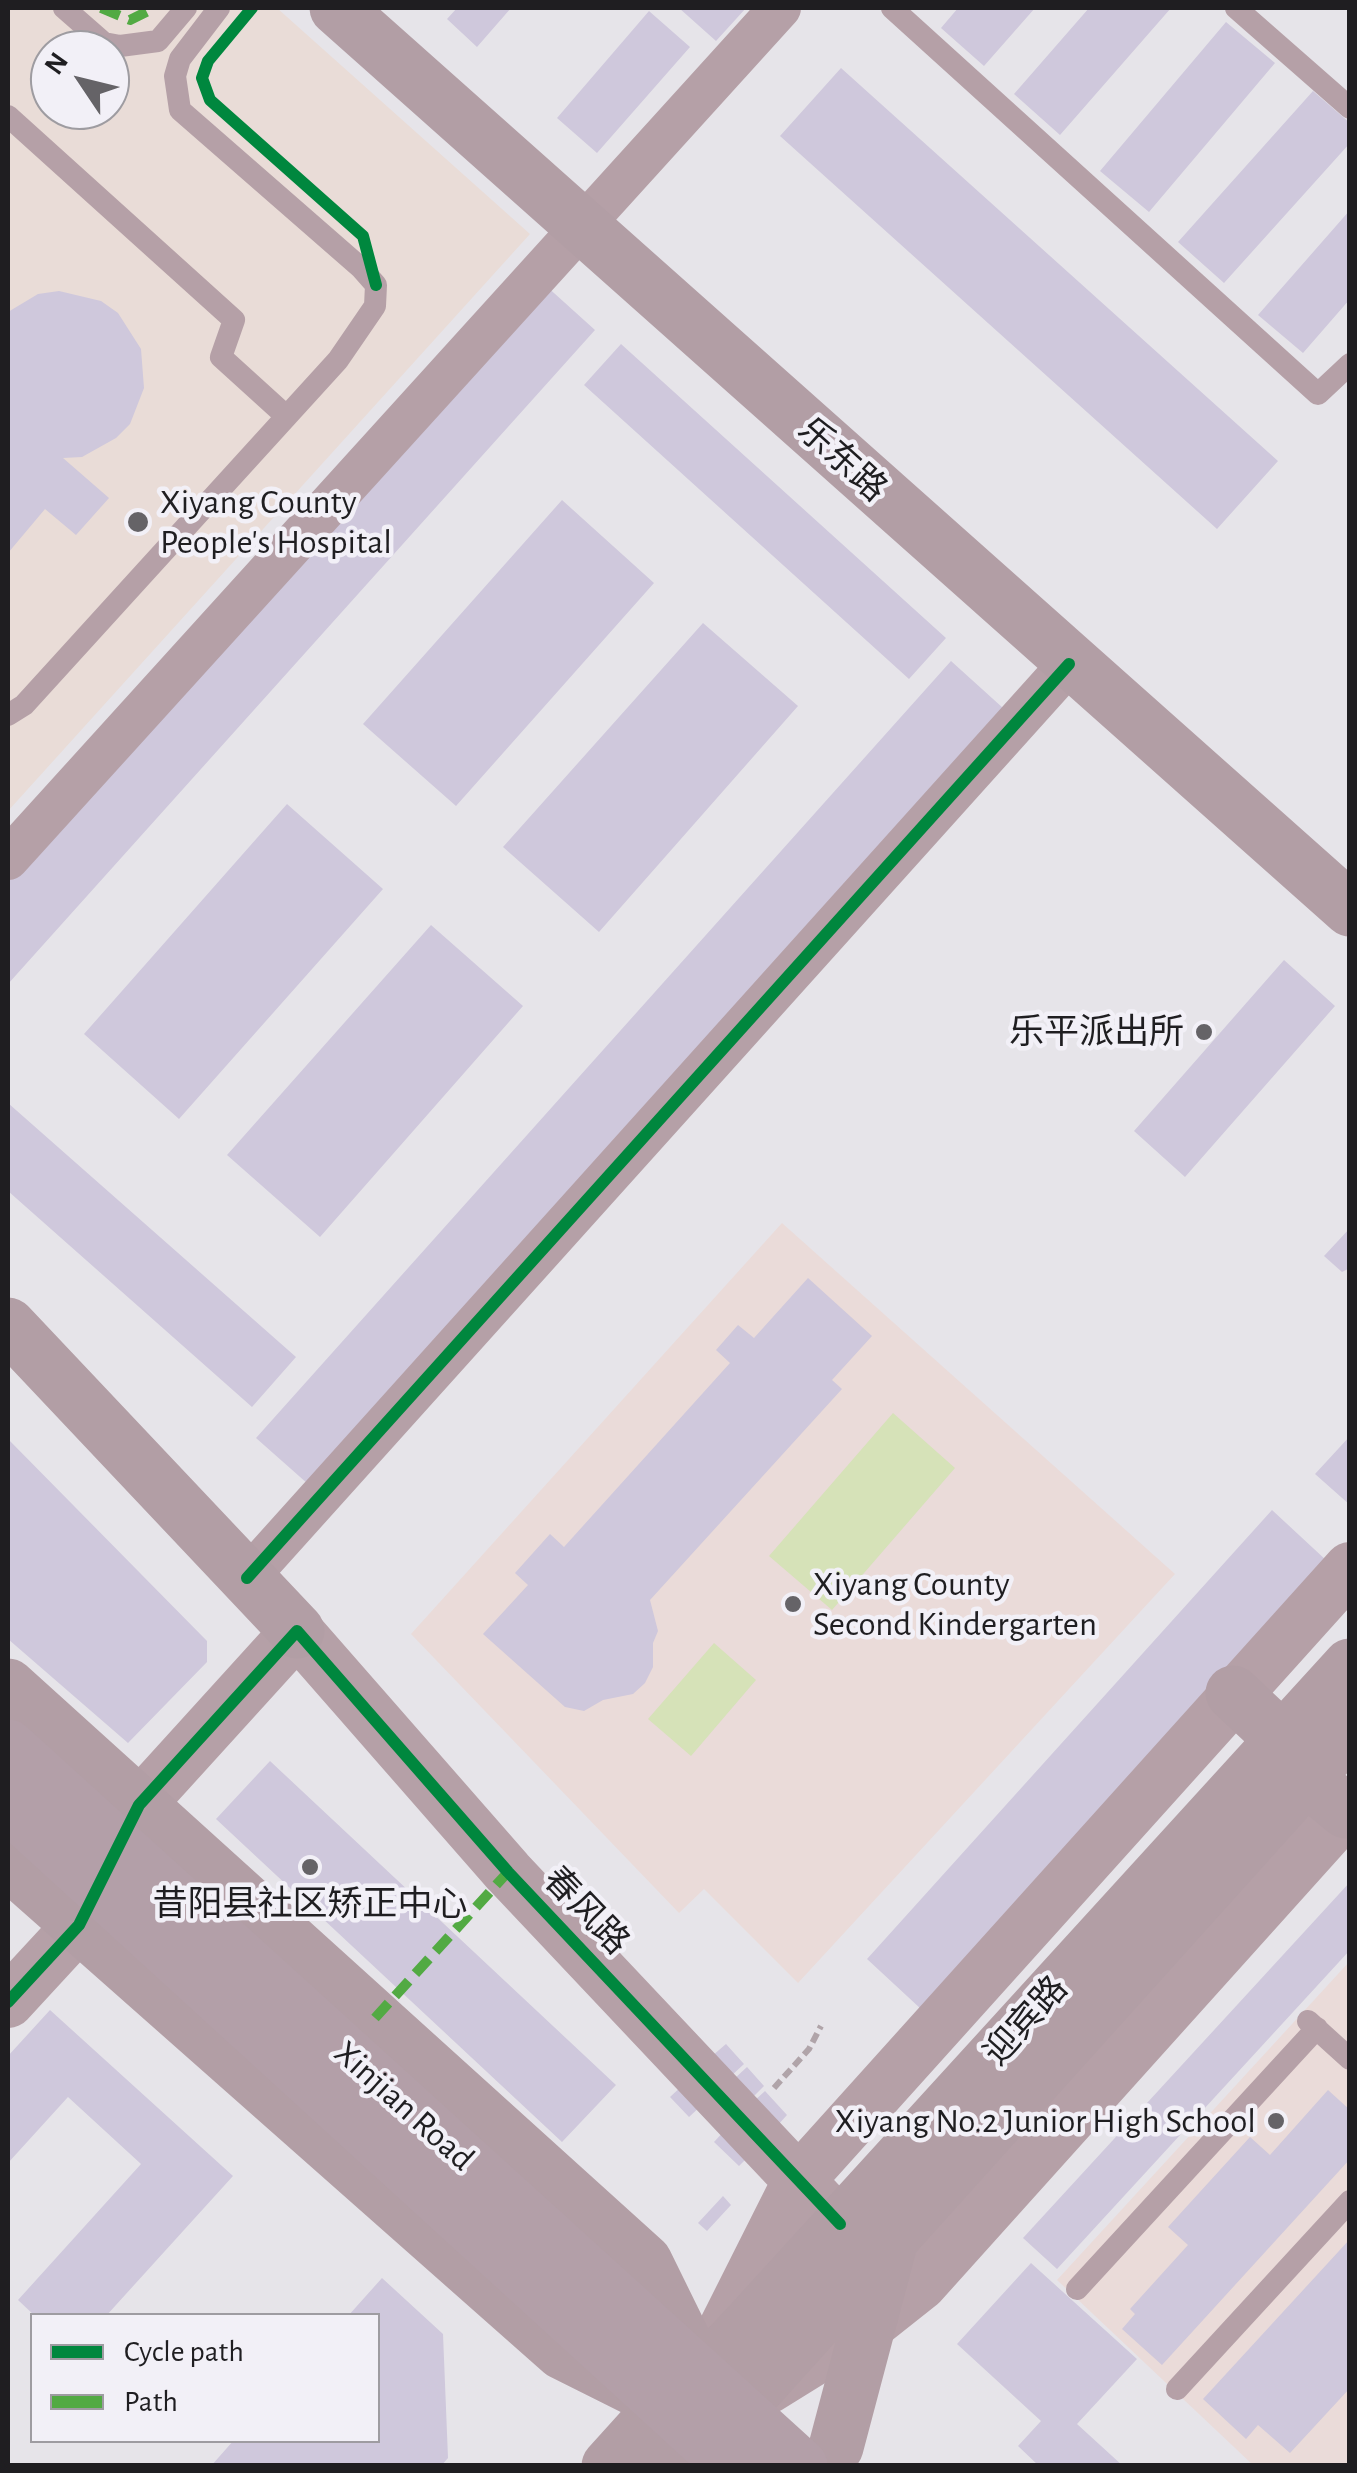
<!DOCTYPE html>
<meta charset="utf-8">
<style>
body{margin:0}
#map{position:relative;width:1357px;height:2473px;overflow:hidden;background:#e6e4e9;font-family:"Alegreya Sans",sans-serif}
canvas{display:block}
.frame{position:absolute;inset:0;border:10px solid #1f1e21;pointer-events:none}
.legend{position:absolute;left:30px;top:2313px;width:350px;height:130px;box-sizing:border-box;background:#f2f0f7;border:2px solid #9e9ca1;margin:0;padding:12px 18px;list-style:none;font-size:30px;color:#1f1e21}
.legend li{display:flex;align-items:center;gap:20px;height:50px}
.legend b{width:50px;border:2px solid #9e9ca1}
.north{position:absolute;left:30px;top:30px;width:100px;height:100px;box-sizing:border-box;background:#f2f0f7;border:2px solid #9e9ca1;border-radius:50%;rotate:305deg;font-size:28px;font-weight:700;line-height:40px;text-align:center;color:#1f1e21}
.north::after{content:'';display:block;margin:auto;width:35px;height:45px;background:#656367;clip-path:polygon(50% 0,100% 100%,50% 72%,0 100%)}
</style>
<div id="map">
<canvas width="1357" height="2473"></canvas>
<div class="frame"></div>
<ul class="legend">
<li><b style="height:12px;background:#00873e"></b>Cycle path</li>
<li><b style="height:12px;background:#52aa43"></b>Path</li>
</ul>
<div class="north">N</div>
</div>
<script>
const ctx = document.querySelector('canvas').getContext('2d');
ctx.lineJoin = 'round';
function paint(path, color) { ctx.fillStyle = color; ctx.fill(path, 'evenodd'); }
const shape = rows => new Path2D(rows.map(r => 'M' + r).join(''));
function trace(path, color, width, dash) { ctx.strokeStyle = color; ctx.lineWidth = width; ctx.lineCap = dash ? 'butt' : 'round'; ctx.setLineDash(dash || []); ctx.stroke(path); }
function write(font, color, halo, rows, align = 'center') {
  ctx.font = font + ' "Alegreya Sans","Noto Sans SC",sans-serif'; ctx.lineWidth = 9; ctx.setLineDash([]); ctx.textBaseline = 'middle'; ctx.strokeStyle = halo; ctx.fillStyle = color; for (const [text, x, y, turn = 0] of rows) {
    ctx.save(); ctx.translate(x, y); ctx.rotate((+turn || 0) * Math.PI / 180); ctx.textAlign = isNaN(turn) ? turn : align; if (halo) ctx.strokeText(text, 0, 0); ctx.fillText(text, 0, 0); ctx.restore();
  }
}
paint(shape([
 [782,1223,1175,1574,798,1983,704,1889,679,1913,411,1634],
 [1349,1962,1349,2465,1253,2465,1057,2280]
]), '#eadbd9');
paint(shape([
 [8,8,277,8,530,234,8,811],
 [50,50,110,50,110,110,50,110]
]), '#e9dcd7');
paint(shape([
 [893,1413,955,1468,832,1610,769,1556],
 [714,1643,756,1680,691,1756,648,1719]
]), '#d6e2b8');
paint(shape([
 [457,8,511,8,477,47,447,19],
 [679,8,746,8,716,41],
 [958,8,1035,8,984,66,941,28],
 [1089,8,1171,8,1060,135,1014,94],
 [649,11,690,47,597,153,557,118],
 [1226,22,1275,63,1149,212,1100,171],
 [841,68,1278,461,1217,529,780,136],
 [1313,91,1350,123,1350,143,1224,283,1178,242],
 [1350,210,1350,299,1303,353,1258,315],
 [544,284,595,330,8,984,8,881],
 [59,291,101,301,118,313,141,349,144,388,130,424,116,438,82,457,63,458,109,498,76,535,45,509,8,553,8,312,38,294],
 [621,344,946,638,909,679,584,385],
 [562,500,654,583,456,806,363,724],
 [703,623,798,706,599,932,503,847],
 [951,661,1003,708,308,1484,256,1438],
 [287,804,383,889,179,1119,84,1034],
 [431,925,523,1006,320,1237,227,1155],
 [1284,960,1335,1006,1185,1177,1134,1131],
 [8,1103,296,1357,252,1407,8,1191],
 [1350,1228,1350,1268,1342,1272,1324,1256],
 [808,1278,872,1336,832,1380,842,1389,650,1600,658,1631,653,1643,653,1667,645,1683,633,1694,603,1700,584,1711,565,1707,483,1634,528,1585,515,1573,550,1534,564,1547,730,1363,716,1350,738,1325,754,1338],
 [1350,1436,1350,1505,1315,1474],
 [8,1439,207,1641,207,1662,128,1743,8,1639],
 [1272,1510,1327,1561,921,2009,867,1959],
 [270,1761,616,2085,562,2142,216,1819],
 [1350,1882,1350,1950,1057,2269,1023,2238],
 [50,2010,233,2176,106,2316,35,2316,18,2300,141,2164,68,2097,8,2163,8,2056],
 [726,2044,744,2064,730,2077,712,2056],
 [747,2067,764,2086,752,2098,734,2079],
 [684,2084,703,2104,689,2117,670,2097],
 [1328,2090,1350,2110,1350,2159,1162,2365,1122,2329,1135,2314,1130,2309,1188,2245,1168,2227,1250,2137,1270,2155],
 [765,2091,787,2115,777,2126,753,2102],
 [726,2129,751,2154,739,2166,714,2142],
 [723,2196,731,2205,707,2231,698,2223],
 [1350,2239,1350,2388,1290,2453,1258,2425,1246,2439,1203,2399],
 [1031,2263,1137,2359,1077,2424,1123,2466,1039,2466,1018,2446,1041,2421,957,2344],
 [382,2278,443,2334,448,2458,441,2466,211,2466,234,2440,378,2440,378,2316,348,2316]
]), '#cfc8dc');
trace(shape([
 [774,2088,809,2049,821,2026]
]), '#b0a4a9', 6, [10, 5]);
trace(shape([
 [64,8,104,43,120,46,158,41,186,8],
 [892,8,1318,394,1350,364],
 [1236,8,1350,108],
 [8,116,234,320,221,357,286,416],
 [8,715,24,705,338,360,375,306,376,285,361,268,180,110,175,76,180,59,219,8],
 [1308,2021,1350,2059],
 [1077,2289,1317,2028],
 [1177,2389,1350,2201]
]), '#b5a0a7', 22);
trace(shape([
 [8,859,780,8],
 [247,1578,1069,664]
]), '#b5a0a7', 42);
trace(shape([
 [8,2002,79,1925,139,1805,297,1631,508,1872,840,2224],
 [711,2355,799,2180,1350,1568],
 [768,2388,868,2326,921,2284,1350,1807]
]), '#b5a0a7', 52);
trace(shape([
 [337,8,1350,909],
 [8,1325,297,1631],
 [8,1686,645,2262,701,2376],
 [1233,1693,1283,1740],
 [1305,1777,1346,1811],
 [8,1862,562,2352,640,2391],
 [836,2447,889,2247],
 [609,2466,665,2404,701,2376,748,2326,1350,1666],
 [661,2466,694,2430,738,2409,1350,1729]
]), '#b29ea5', 55);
trace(shape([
 [8,1747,800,2466],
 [8,1804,733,2466]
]), '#b39fa8', 55);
trace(shape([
 [101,8,130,20,154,8],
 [375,2018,508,1872]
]), '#52aa43', 10, [20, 10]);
trace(shape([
 [252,8,208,61,202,78,210,100,363,236,376,285],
 [247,1578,1069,664],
 [8,2002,79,1925,139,1805,297,1631,508,1872,840,2224]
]), '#00873e', 12);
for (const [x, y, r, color] of [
 [138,522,12,"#656367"],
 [1204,1032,10,"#656367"],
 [793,1604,10,"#656367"],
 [310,1867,10,"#656367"],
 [1276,2121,10,"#656367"]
]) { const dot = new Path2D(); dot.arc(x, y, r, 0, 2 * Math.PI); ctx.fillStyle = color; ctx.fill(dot); trace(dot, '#f2f0f7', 4); }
write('35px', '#1f1e21', '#f2f0f7', [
 ["乐东路",842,460,42],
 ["春风路",586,1911,46],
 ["迎宾路",1026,2021,-48],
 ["Xinjian Road",404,2106,42]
]);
write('35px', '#1f1e21', '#f2f0f7', [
 ["Xiyang County",160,502],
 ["People's Hospital",160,542],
 ["乐平派出所",1184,1032,"right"],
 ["Xiyang County",813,1584],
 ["Second Kindergarten",813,1624],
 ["昔阳县社区矫正中心",310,1904,"center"],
 ["Xiyang No.2 Junior High School",1256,2121,"right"]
], 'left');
</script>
